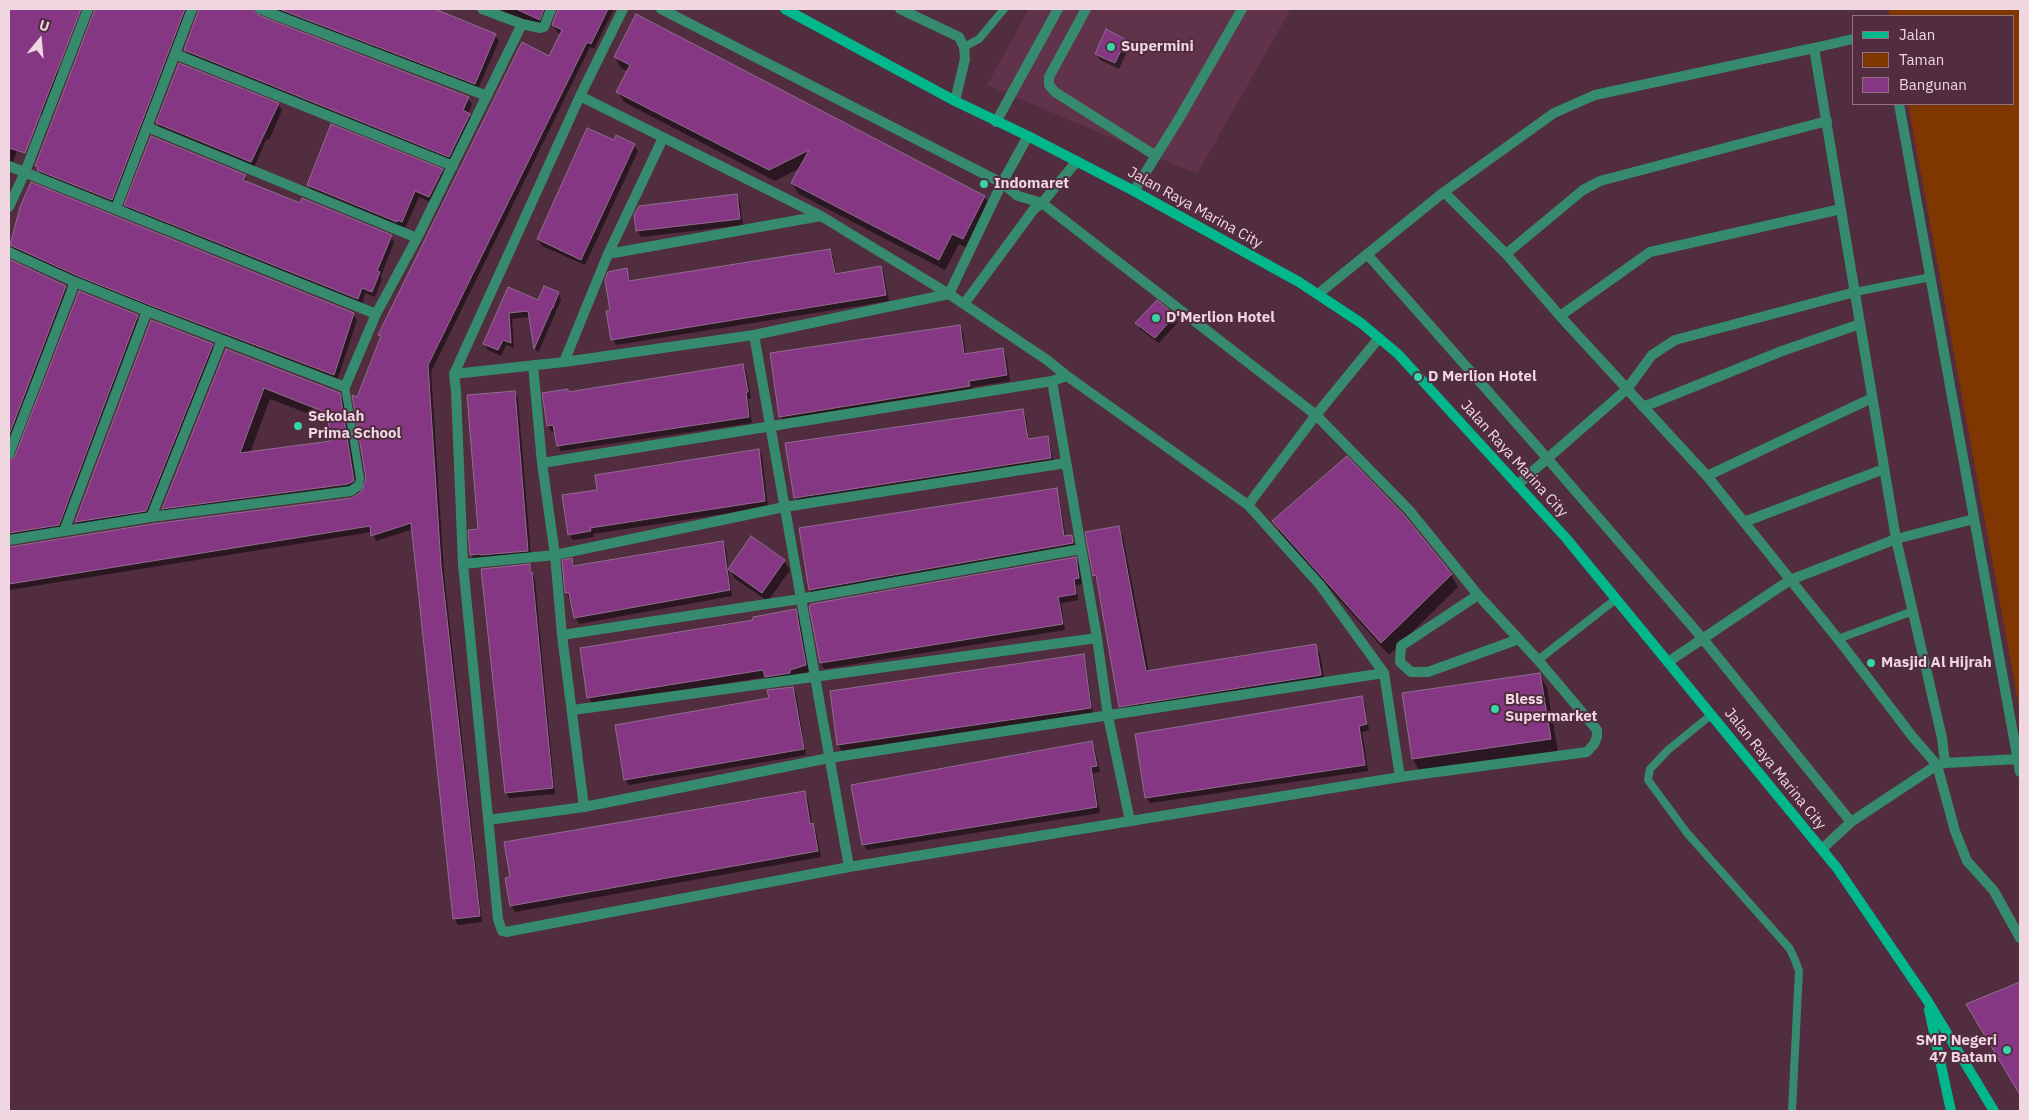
<!DOCTYPE html>
<style>
body{margin:0}
#map{position:relative;width:2029px;height:1120px;overflow:hidden;background:#522c3f;font-family:"IBM Plex Sans",sans-serif}
canvas{display:block}
.frame{position:absolute;inset:0;border:10px solid #efd6e1;pointer-events:none}
.legend{position:absolute;left:1852px;top:15px;width:162px;height:90px;box-sizing:border-box;background:#522c3f;border:1px solid #917080;margin:0;padding:6px 9px;list-style:none;font-size:15px;color:#efd6e1}
.legend li{display:flex;align-items:center;gap:10px;height:25px}
.legend b{width:25px;border:1px solid #917080}
.north{position:absolute;left:15px;top:15px;width:50px;height:50px;-webkit-text-stroke:4px #522c3f;paint-order:stroke;rotate:17deg;font-size:14px;font-weight:700;line-height:20px;text-align:center;color:#efd6e1}
.north::after{content:'';display:block;margin:auto;width:18px;height:22px;background:#efd6e1;clip-path:polygon(50% 0,100% 100%,50% 72%,0 100%)}
</style>
<div id="map">
<canvas width="2029" height="1120"></canvas>
<div class="frame"></div>
<ul class="legend">
<li><b style="height:6px;background:#00b88c"></b>Jalan</li>
<li><b style="height:14px;background:#7f3600"></b>Taman</li>
<li><b style="height:14px;background:#853784"></b>Bangunan</li>
</ul>
<div class="north">U</div>
</div>
<script>
const ctx = document.querySelector('canvas').getContext('2d');
ctx.lineJoin = 'round';
function paint(path, color) { ctx.fillStyle = color; ctx.fill(path, 'evenodd'); }
const shape = rows => new Path2D(rows.map(r => 'M' + r).join(''));
function trace(path, color, width, dash) { ctx.strokeStyle = color; ctx.lineWidth = width; ctx.lineCap = dash ? 'butt' : 'round'; ctx.setLineDash(dash || []); ctx.stroke(path); }
function write(font, color, halo, rows, align = 'center') {
  ctx.font = font + ' "IBM Plex Sans",sans-serif'; ctx.lineWidth = 4; ctx.setLineDash([]); ctx.textBaseline = 'middle'; ctx.strokeStyle = halo; ctx.fillStyle = color; for (const [text, x, y, turn = 0] of rows) {
    ctx.save(); ctx.translate(x, y); ctx.rotate((+turn || 0) * Math.PI / 180); ctx.textAlign = isNaN(turn) ? turn : align; if (halo) ctx.strokeText(text, 0, 0); ctx.fillText(text, 0, 0); ctx.restore();
  }
}
paint(shape([
 [1029,9,1291,9,1197,174,987,85]
]), '#60334b');
paint(shape([
 [1888,9,2020,9,2020,712,1908,104,2013,104,2013,16,1890,16]
]), '#7f3600');
paint(shape([
 [9,9,77,9,55,68,61,75,45,116,33,112,12,164,9,167],
 [101,9,193,9,115,205,42,176,36,166],
 [197,9,265,9,258,10,256,16,468,98,472,104,468,114,473,121,453,162,189,56,185,50,200,10],
 [268,9,432,9,495,35,499,41,478,89],
 [496,9,557,9,550,10,543,25,538,25],
 [559,9,614,9,594,49,590,47,431,372,444,572,482,922,458,925,455,919,413,529,376,541,372,532,9,590,9,548,152,525,352,499,363,493,367,478,357,398,381,338,380,335,550,57,561,34,557,32,553,25],
 [637,16,985,197,991,208,969,249,959,244,945,270,799,194,792,183,800,168,775,181,624,102,618,92,628,71,621,68,615,57],
 [1126,40,1129,47,1119,69,1100,60,1096,54],
 [278,104,282,110,269,140,266,139,254,168,161,129,157,123],
 [615,141,634,145,638,151,585,265,542,246,538,239],
 [442,170,446,176,433,203,419,197,405,228,401,226,400,228,312,191,308,185],
 [245,176,248,184,300,205,391,236,394,242,381,276,382,279,375,297,365,293,362,305,129,211,126,205],
 [736,196,740,202,743,225,641,237,637,230],
 [11,245,353,314,357,320,337,381,82,282,15,251],
 [830,250,833,256,836,275,881,267,884,274,889,301,616,345,613,339,611,312,627,270,631,282],
 [9,261,65,287,69,293,9,450],
 [509,288,539,302,558,293,561,300,538,353,535,348,530,317,512,319,514,348,506,345,501,356,488,350,484,344],
 [137,316,141,322,62,531,9,541,9,461,11,462],
 [1174,316,1178,322,1159,343,1140,329,1137,323],
 [152,322,212,345,216,351,149,517,79,528,76,522],
 [959,326,963,333,966,355,1002,349,1006,355,1010,381,972,387,973,392,784,423,781,417,772,354],
 [227,350,339,394,346,405,360,494,169,519,163,509],
 [270,399,330,422,332,442,250,453],
 [743,365,746,371,751,398,748,399,752,423,561,451,558,445,556,431,552,432,548,426,567,390,569,393],
 [515,393,518,399,531,557,474,560,471,554,479,530],
 [1023,411,1026,417,1029,440,1047,438,1050,444,1054,464,799,504,796,498,787,444],
 [758,450,762,456,768,507,593,534,594,537,573,540,569,534,599,491],
 [1056,489,1059,496,1066,537,1071,536,1076,549,813,596,810,590,800,529],
 [1273,521,1451,575,1458,587,1389,655,1281,534],
 [1118,528,1123,537,1149,672,1315,645,1320,654,1325,684,1126,715,1121,706,1099,583,1094,575],
 [722,542,726,548,732,596,579,624,575,617,572,599,570,599,566,593,564,561,572,560,575,566],
 [1075,558,1079,564,1082,584,1076,585,1078,600,1061,603,1065,630,824,669,821,663],
 [784,561,790,570,768,601,735,579,730,569],
 [529,566,535,580,555,794,509,798,506,792],
 [795,610,799,617,809,672,770,683,766,677,593,705,589,698,755,621],
 [1083,655,1086,662,1093,714,842,751,838,745],
 [1540,675,1547,688,1558,752,1420,772,1413,759],
 [792,688,796,694,806,755,629,785,625,779],
 [1361,698,1365,704,1369,730,1362,732,1368,771,1150,803,1146,797],
 [1092,743,1095,749,1100,772,1093,773,1100,813,867,850,863,844],
 [804,793,808,799,812,825,816,831,821,857,515,912,511,906,512,878],
 [2020,983,2020,1093,1968,1005]
]), '#0007');
const building = shape([
 [9,9,81,9,25,153,9,148,9,9],
 [95,9,185,9,112,200,37,170,38,167,35,166,95,9],
 [199,9,253,9,258,15,469,97,463,110,470,114,449,157,184,50,199,9],
 [279,9,435,9,496,34,475,84,279,9],
 [516,9,544,9,540,20,516,9],
 [558,9,608,9,591,44,587,42,428,365,441,565,480,916,453,919,411,523,371,536,370,526,9,584,9,547,152,524,352,498,362,491,366,478,352,395,357,397,381,336,378,335,522,42,549,56,562,30,552,25,558,9],
 [636,14,985,196,963,239,952,234,939,260,791,183,809,150,769,170,616,92,630,65,614,57,636,14],
 [1106,29,1126,40,1115,63,1095,54,1106,29],
 [179,63,279,103,251,162,156,123,179,63],
 [331,124,443,169,429,197,415,191,402,222,397,220,397,222,307,185,331,124],
 [587,128,614,140,616,135,635,144,581,260,537,239,587,128],
 [151,136,246,175,243,180,300,203,302,198,392,235,377,271,380,272,372,292,362,288,358,299,124,205,151,136],
 [31,182,354,313,334,375,150,305,78,276,10,245,20,207,31,182],
 [737,194,740,219,636,231,634,215,639,206,737,194],
 [830,249,835,274,881,266,886,295,611,340,606,311,610,310,605,280,608,272,627,268,629,281,830,249],
 [9,259,66,286,9,435,9,259],
 [544,286,559,292,553,307,554,307,552,308,534,349,528,311,509,313,511,343,503,340,498,350,483,344,508,287,538,300,544,286],
 [79,291,138,315,59,525,9,533,9,461,15,456,79,291],
 [1157,300,1175,315,1155,338,1135,323,1157,300],
 [151,320,213,344,146,511,75,522,151,320],
 [960,325,964,354,1003,348,1007,375,969,381,970,386,779,417,770,353,960,325],
 [226,349,340,393,354,481,348,484,162,509,226,349],
 [264,388,327,413,331,441,240,453,264,388],
 [743,364,748,392,746,393,749,417,557,446,553,425,547,426,542,393,568,389,568,392,743,364],
 [515,391,528,551,480,555,480,554,470,555,468,530,478,529,467,395,515,391],
 [1023,409,1028,439,1048,436,1051,458,794,498,785,443,1023,409],
 [759,449,765,501,590,528,591,531,568,535,562,495,597,490,595,475,759,449],
 [1347,456,1404,515,1452,574,1381,643,1272,521,1347,456],
 [1057,488,1064,536,1072,535,1073,543,809,590,799,528,1057,488],
 [1119,526,1146,671,1316,644,1321,675,1119,707,1096,575,1093,576,1085,532,1119,526],
 [751,536,785,560,762,593,728,569,751,536],
 [723,541,730,590,574,618,569,593,565,593,562,560,572,558,573,566,723,541],
 [1076,557,1079,578,1074,579,1076,594,1058,597,1063,624,820,663,809,606,811,604,1076,557],
 [530,564,530,572,532,572,553,788,505,793,481,569,530,564],
 [796,609,806,665,790,670,790,673,765,677,763,670,587,698,580,648,753,620,753,617,796,609],
 [1084,654,1091,708,837,745,830,691,1084,654],
 [1540,673,1551,739,1412,759,1402,693,1540,673],
 [793,687,804,749,624,780,615,725,769,698,767,690,793,687],
 [1362,696,1367,724,1359,726,1365,765,1145,798,1135,734,1362,696],
 [1092,741,1097,766,1091,767,1097,807,862,845,851,785,1092,741],
 [805,791,810,824,813,823,818,851,510,906,505,878,510,877,504,842,805,791],
 [2020,982,2020,1095,1966,1004,2020,982]
]);
paint(building, '#853784');
trace(building, '#906e8e', 1);
trace(shape([
 [964,47,979,39,1004,9],
 [1855,292,1931,277],
 [345,387,360,479,358,486],
 [1838,639,1913,611],
 [1538,660,1616,599],
 [1711,715,1668,750,1650,769,1648,780,1687,833,1790,949,1795,960,1799,971,1792,1111]
]), '#368b6f', 8);
trace(shape([
 [260,9,487,96],
 [482,9,522,24,540,28,544,27,551,9],
 [661,9,1002,183,1018,196,1042,203,1316,415,1409,510,1478,595,1538,660,1597,730,1597,737,1594,744,1587,752,1400,777,849,867,506,932,502,931,498,919,463,564,456,391,454,374,564,362,754,335,949,294,1002,183,1028,136],
 [900,9,959,37,964,47,965,59,955,101],
 [1086,9,1049,77,1049,85,1055,92,1156,156],
 [1814,48,1853,39],
 [175,54,453,166],
 [580,96,821,216,949,294,1047,360,1067,376,1248,505,1320,585,1384,673,1400,777],
 [1899,104,2020,772],
 [996,122,1058,9],
 [147,127,417,238],
 [9,166,376,314],
 [1134,191,1180,117,1242,9],
 [1444,192,1506,254,1560,316,1707,476,1838,639,1912,736,1937,765,1955,831,1967,861,1994,891,2020,938],
 [9,207,25,172,88,9],
 [116,208,192,9],
 [9,252,75,282,147,311,345,387,376,314,417,238,522,24],
 [608,254,821,216],
 [1367,254,1547,458,1703,639,1851,822],
 [1506,254,1583,190,1600,181,1827,121],
 [1318,294,1444,192,1554,113,1595,95,1814,48,1896,539,1942,738,1945,763],
 [964,304,1034,209,1042,203,1077,161],
 [1560,316,1650,252,1841,209],
 [754,335,849,867],
 [564,362,608,254,663,138],
 [533,365,542,463,555,555,562,635,584,807],
 [454,374,580,96,623,9],
 [1052,381,1097,638,1108,716,1130,821],
 [1643,407,1782,351,1860,324],
 [9,454,75,282],
 [542,463,1052,381,1067,376],
 [1707,476,1872,398],
 [1517,485,1627,389,1652,355,1675,340,1855,292],
 [1248,505,1316,415,1379,338],
 [151,517,222,340],
 [1744,522,1884,469],
 [64,531,147,311],
 [9,540,151,517,351,491,358,486],
 [463,564,555,555,784,507,1066,463],
 [1478,595,1401,646,1400,662,1411,672,1428,672,1519,639],
 [562,635,800,599,1081,549],
 [1668,662,1790,580,1896,539,1974,519],
 [573,710,1097,638],
 [488,820,584,807,829,758,1384,673],
 [1822,849,1851,822,1937,765,1945,763,2018,759]
]), '#368b6f', 10);
trace(shape([
 [785,9,955,101,1028,136,1134,191,1299,282,1361,323,1398,354,1566,538,1837,868,1927,1000,1994,1111],
 [1929,1010,1951,1111]
]), '#00b88c', 10);
for (const [x, y, r, color] of [
 [1111,47,5,"#37d4a6"],
 [984,184,5,"#37d4a6"],
 [1156,318,5,"#37d4a6"],
 [1418,377,5,"#37d4a6"],
 [298,426,5,"#37d4a6"],
 [1871,663,5,"#37d4a6"],
 [1495,709,5,"#37d4a6"],
 [2007,1050,5,"#37d4a6"]
]) { const dot = new Path2D(); dot.arc(x, y, r, 0, 2 * Math.PI); ctx.fillStyle = color; ctx.fill(dot); trace(dot, '#522c3f', 2); }
write('bold 15px', '#efd6e1', '#522c3f', [
 ["Supermini",1121,47],
 ["Indomaret",994,184],
 ["D'Merlion Hotel",1166,318],
 ["D Merlion Hotel",1428,377],
 ["Sekolah",308,417],
 ["Prima School",308,434],
 ["Masjid Al Hijrah",1881,663],
 ["Bless",1505,700],
 ["Supermarket",1505,717],
 ["SMP Negeri",1997,1041,"right"],
 ["47 Batam",1997,1058,"right"]
], 'left');
write('15px', '#efd6e1', '#522c3f', [
 ["Jalan Raya Marina City",1195,208,29],
 ["Jalan Raya Marina City",1514,459,48],
 ["Jalan Raya Marina City",1775,769,51]
]);
</script>
